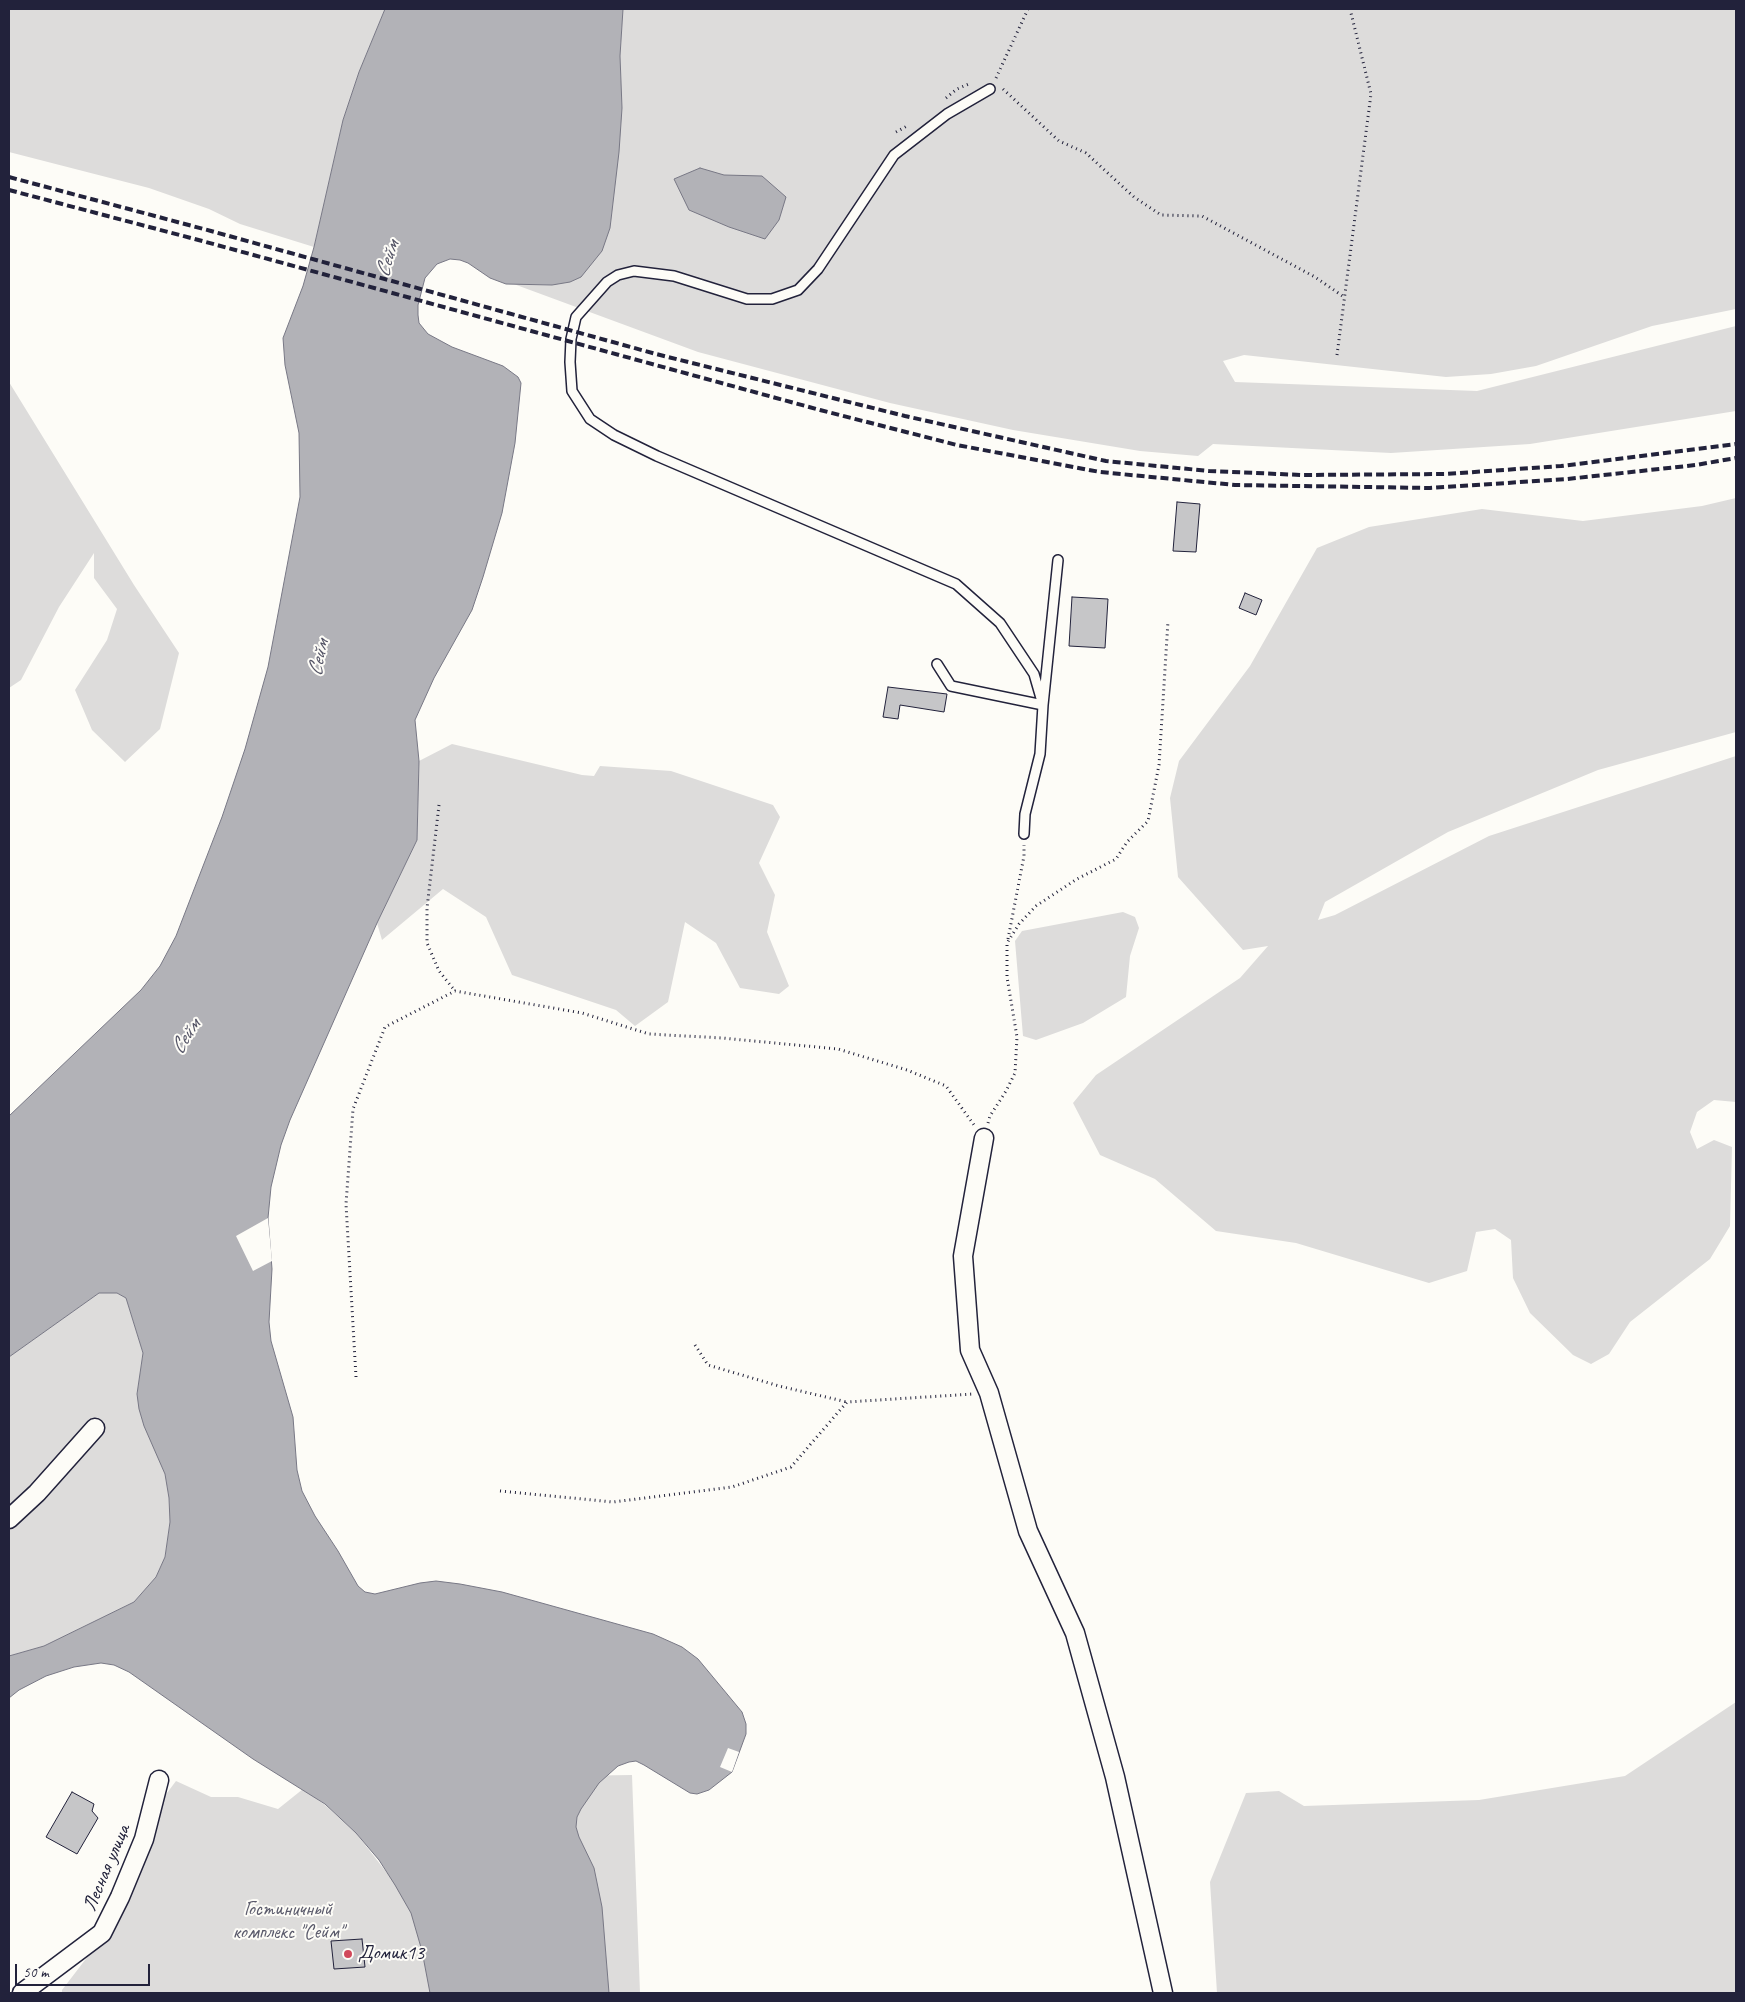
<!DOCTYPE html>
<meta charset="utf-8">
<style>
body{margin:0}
#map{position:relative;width:1745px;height:2002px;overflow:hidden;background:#fdfcf7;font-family:Caveat,sans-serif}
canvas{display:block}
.frame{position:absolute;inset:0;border:10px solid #22223b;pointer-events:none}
.scale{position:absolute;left:15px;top:1964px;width:135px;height:22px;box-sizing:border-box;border:2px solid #22223b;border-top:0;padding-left:6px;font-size:15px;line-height:18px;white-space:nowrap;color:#22223b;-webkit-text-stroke:4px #fdfcf7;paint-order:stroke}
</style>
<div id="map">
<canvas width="1745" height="2002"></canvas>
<div class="frame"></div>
<div class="scale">50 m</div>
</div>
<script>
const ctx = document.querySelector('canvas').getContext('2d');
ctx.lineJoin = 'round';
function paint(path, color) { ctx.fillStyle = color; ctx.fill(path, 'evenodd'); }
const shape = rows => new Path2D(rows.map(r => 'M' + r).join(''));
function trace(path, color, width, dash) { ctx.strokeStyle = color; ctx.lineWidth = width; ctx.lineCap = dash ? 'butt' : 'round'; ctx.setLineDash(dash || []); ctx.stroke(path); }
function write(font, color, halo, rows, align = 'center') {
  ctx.font = font + ' Caveat,sans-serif'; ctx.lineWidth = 4; ctx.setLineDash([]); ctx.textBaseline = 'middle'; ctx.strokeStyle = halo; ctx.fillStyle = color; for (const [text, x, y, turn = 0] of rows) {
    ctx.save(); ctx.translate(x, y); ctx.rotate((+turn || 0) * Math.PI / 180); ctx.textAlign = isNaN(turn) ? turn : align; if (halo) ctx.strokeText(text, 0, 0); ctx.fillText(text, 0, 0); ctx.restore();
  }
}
paint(shape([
 [9,9,385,9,359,72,343,120,314,247,240,224,209,209,149,188,9,152],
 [623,9,1736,9,1736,309,1652,326,1536,366,1491,374,1446,377,1244,355,1223,361,1235,382,1477,391,1736,326,1736,411,1530,444,1391,453,1213,444,1198,456,1140,451,1013,430,890,403,698,352,511,283,552,285,610,228,622,108,620,56],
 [9,382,134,585,179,653,160,729,125,762,92,730,75,690,107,640,117,609,94,578,94,553,59,607,21,680,9,688],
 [1736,498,1736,732,1598,770,1448,832,1325,902,1318,920,1335,915,1489,836,1736,756,1736,1102,1714,1100,1697,1112,1690,1132,1697,1149,1714,1140,1732,1147,1730,1226,1710,1259,1630,1322,1609,1354,1591,1364,1573,1355,1530,1313,1513,1278,1511,1240,1495,1229,1476,1232,1467,1271,1429,1283,1296,1243,1216,1231,1155,1179,1100,1155,1073,1103,1096,1075,1240,978,1268,946,1243,950,1178,877,1170,798,1179,761,1250,666,1317,548,1369,527,1482,509,1583,521,1702,506],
 [452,744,582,775,594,776,600,766,671,771,773,805,780,817,759,863,775,895,767,932,789,986,779,994,740,988,716,943,685,922,668,1002,635,1026,616,1010,512,975,486,917,443,889,382,940,377,923,417,840,419,761],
 [1123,912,1135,917,1139,928,1130,956,1126,997,1083,1023,1036,1040,1023,1036,1015,941,1022,931],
 [110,1292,117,1293,126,1298,143,1353,137,1394,165,1474,169,1498,170,1522,165,1557,156,1577,134,1602,44,1646,9,1656,9,1357,99,1293],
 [1736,1702,1736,1993,1217,1993,1210,1882,1246,1793,1279,1791,1304,1806,1479,1800,1625,1776],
 [632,1775,640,1993,62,1993,62,1990,115,1921,158,1805,176,1781,211,1797,238,1797,278,1809,303,1789,325,1805,356,1833,387,1873,491,1777]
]), '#dddcdb');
const water = shape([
 [385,9,623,9,620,56,622,108,619,152,610,228,602,251,581,277,570,282,552,285,506,284,490,278,468,263,460,260,450,259,437,264,425,278,418,305,418,315,419,323,428,334,452,347,503,366,518,377,521,383,515,443,502,513,483,577,472,610,434,678,415,720,419,761,417,840,377,923,290,1120,281,1145,271,1187,268,1218,272,1269,269,1322,271,1341,293,1417,297,1470,302,1491,315,1516,338,1551,358,1586,365,1592,375,1594,420,1583,436,1581,460,1584,502,1592,653,1634,682,1647,698,1659,742,1712,746,1724,746,1734,732,1772,709,1790,697,1794,690,1793,644,1765,636,1761,629,1762,618,1766,599,1783,581,1809,577,1817,576,1827,579,1837,594,1868,602,1907,609,1993,430,1993,422,1951,411,1913,395,1885,379,1860,356,1833,325,1804,253,1759,129,1672,114,1665,101,1663,74,1667,46,1676,19,1690,9,1698,9,1656,44,1646,134,1602,156,1577,165,1557,170,1522,169,1498,165,1474,144,1426,139,1409,137,1394,143,1353,126,1298,117,1293,99,1293,9,1357,9,1116,141,990,160,966,176,936,222,817,245,749,268,667,300,497,299,433,285,365,283,338,303,286,314,247,343,120,359,72,385,9],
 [700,168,724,175,762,176,786,197,779,220,765,239,729,227,689,210,674,179,700,168]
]);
paint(water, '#b2b2b7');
trace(water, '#787885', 1);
paint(shape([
 [268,1218,272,1261,253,1271,236,1236],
 [728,1748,739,1752,732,1772,720,1767]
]), '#fdfcf7');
const building = shape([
 [1177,502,1200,504,1196,552,1173,551,1177,502],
 [1245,593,1262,600,1256,615,1239,608,1245,593],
 [1072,597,1108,599,1105,648,1069,646,1072,597],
 [888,687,947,694,944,712,900,705,898,719,883,717,888,687],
 [72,1792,94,1804,92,1811,98,1818,77,1854,46,1837,72,1792],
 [362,1939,365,1967,334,1969,331,1941,362,1939]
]);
paint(building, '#c6c6c8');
trace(building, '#22223b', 1);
const service = shape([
 [990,89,947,114,894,155,818,269,798,290,772,299,747,299,674,276,634,271,618,275,607,282,576,317,571,339,570,362,572,391,590,419,614,435,657,456,956,584,1000,623,1034,674,1043,705,1040,754,1025,814,1024,834],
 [937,664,951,686,1043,705,1058,560]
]);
const minor = shape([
 [984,1138,963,1256,970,1350,989,1393,1028,1531,1075,1633,1115,1777,1163,1993],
 [9,1519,37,1493,95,1428],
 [22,1993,102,1933,120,1897,144,1839,159,1780]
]);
trace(service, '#22223b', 12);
trace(minor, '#22223b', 21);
trace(shape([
 [996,78,1028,9],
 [1003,89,1059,141,1086,153,1134,197,1161,215,1202,216,1315,277,1344,297],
 [946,98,957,89,971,83],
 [896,132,909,125],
 [1337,355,1371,94,1350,9],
 [439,805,427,908,427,943,439,971,455,991],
 [1008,939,1024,856,1024,845],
 [988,1123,990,1116,1006,1091,1015,1073,1017,1037,1007,977,1007,943,1019,924,1036,906,1077,879,1116,859,1127,842,1148,821,1159,765,1168,621],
 [695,1345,708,1365,779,1386,847,1402],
 [356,1377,346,1204,353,1109,385,1027,455,991,582,1013,649,1034,722,1038,838,1049,907,1070,946,1086,974,1125],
 [500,1491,613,1502,732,1487,791,1467,847,1402,973,1394]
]), '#22223b', 3, [1, 4]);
trace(service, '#fdfcf7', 9);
trace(minor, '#fdfcf7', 18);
trace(shape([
 [9,177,211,231,656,354,905,416,1106,461,1209,471,1302,475,1445,474,1561,466,1736,444],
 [9,190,206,242,820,410,957,445,1100,472,1235,485,1430,488,1567,479,1696,465,1736,458]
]), '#22223b', 4, [8, 4]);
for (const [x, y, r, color] of [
 [348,1954,5,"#d1495b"]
]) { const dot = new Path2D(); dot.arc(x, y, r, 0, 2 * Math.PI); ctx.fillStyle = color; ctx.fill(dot); trace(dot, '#fdfcf7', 2); }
write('20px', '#22223b', '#fdfcf7', [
 ["Лесная улица",107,1868,-67]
]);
write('20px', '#5a5a6b', '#fdfcf7', [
 ["Гостиничный",288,1910],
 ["комплекс \"Сейм\"",288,1933]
]);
write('20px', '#22223b', '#fdfcf7', [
 ["Домик13",358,1954]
], 'left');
write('italic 21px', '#545466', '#fdfcf7', [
 ["Сейм",388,259,-72],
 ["Сейм",319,658,-78],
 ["Сейм",186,1037,-57]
]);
</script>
